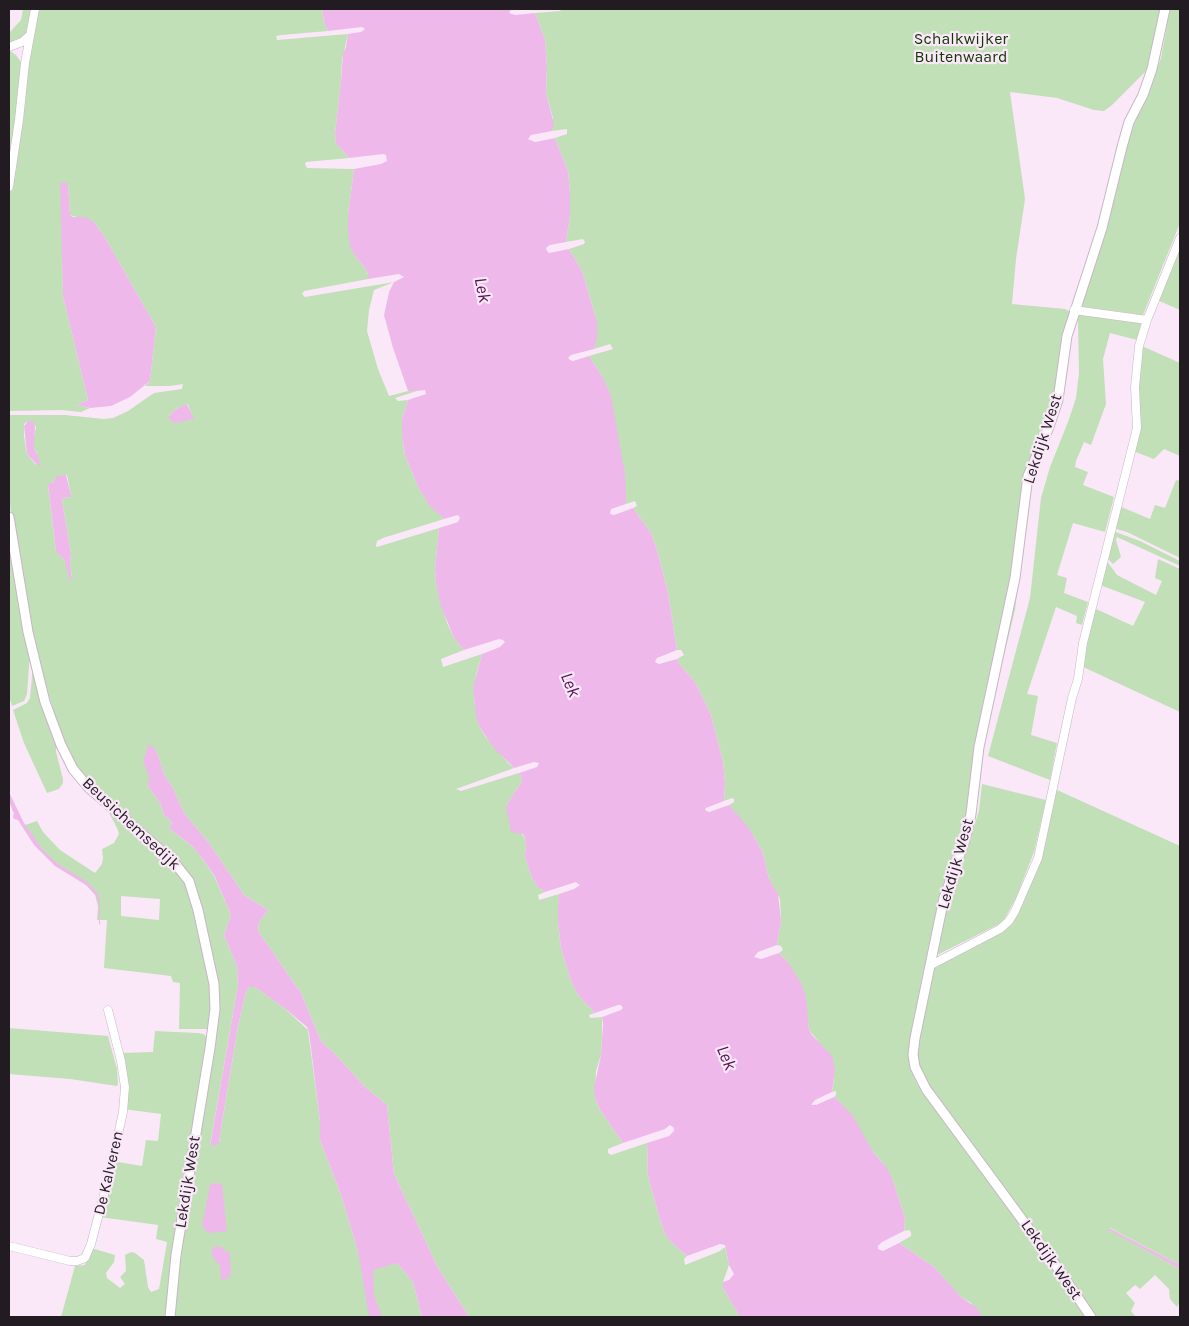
<!DOCTYPE html>
<style>
body{margin:0}
#map{position:relative;width:1189px;height:1326px;overflow:hidden;background:#fae8f9;font-family:Karla,sans-serif}
canvas{display:block}
.frame{position:absolute;inset:0;border:10px solid #221b21;pointer-events:none}
</style>
<div id="map">
<canvas width="1189" height="1326"></canvas>
<div class="frame"></div>
</div>
<script>
const ctx = document.querySelector('canvas').getContext('2d');
ctx.lineJoin = 'round';
function paint(path, color) { ctx.fillStyle = color; ctx.fill(path, 'evenodd'); }
const shape = rows => new Path2D(rows.map(r => 'M' + r).join(''));
function trace(path, color, width, dash) { ctx.strokeStyle = color; ctx.lineWidth = width; ctx.lineCap = dash ? 'butt' : 'round'; ctx.setLineDash(dash || []); ctx.stroke(path); }
function write(font, color, halo, rows, align = 'center') {
  ctx.font = font + ' Karla,sans-serif'; ctx.lineWidth = 4.5; ctx.setLineDash([]); ctx.textBaseline = 'middle'; ctx.strokeStyle = halo; ctx.fillStyle = color; for (const [text, x, y, turn = 0] of rows) {
    ctx.save(); ctx.translate(x, y); ctx.rotate((+turn || 0) * Math.PI / 180); ctx.textAlign = isNaN(turn) ? turn : align; if (halo) ctx.strokeText(text, 0, 0); ctx.fillText(text, 0, 0); ctx.restore();
  }
}
paint(shape([
 [23,9,33,9,27,35,9,46,9,33,21,20],
 [38,9,322,9,324,22,328,31,282,35,276,36,277,40,348,34,342,60,341,82,335,133,336,143,349,158,306,162,305,164,307,168,354,169,348,215,348,233,355,256,364,267,368,273,368,279,304,291,302,294,305,297,394,282,374,290,369,310,367,331,378,369,389,396,408,391,417,391,395,398,398,401,408,400,402,420,403,443,405,455,418,487,424,497,430,505,444,519,383,538,377,541,376,546,377,547,439,528,435,569,436,584,447,623,454,638,464,650,441,659,443,667,482,654,476,675,474,699,479,726,485,736,509,764,514,768,456,789,461,791,519,773,521,776,522,781,506,806,526,841,525,857,532,878,538,887,545,892,538,895,539,900,559,894,558,923,561,948,571,981,578,995,595,1013,589,1015,590,1018,602,1017,602,1038,601,1055,596,1071,595,1097,600,1110,623,1143,608,1149,608,1153,611,1155,647,1143,648,1176,660,1220,666,1236,674,1245,687,1256,684,1259,685,1265,720,1251,725,1247,729,1265,723,1282,723,1288,740,1317,469,1317,437,1266,394,1174,387,1105,364,1086,336,1055,321,1041,301,993,258,931,259,922,268,910,244,895,209,843,184,813,174,790,165,776,156,750,148,786,160,803,164,815,172,822,169,828,192,846,203,859,215,878,231,915,224,935,237,966,238,985,210,1145,219,1143,222,1122,238,1026,246,992,249,987,255,987,283,1007,308,1030,320,1121,320,1140,341,1195,358,1251,397,1263,413,1282,422,1317,175,1317,179,1255,218,1002,193,884,88,783,80,774,63,741,33,643,17,560,9,496,9,415,65,415,104,419,113,418,128,411,154,393,182,389,183,384,170,386,145,386,150,381,156,327,104,236,94,222,70,215,68,183,61,183,63,296,88,400,77,405,90,408,81,412,62,410,9,411,9,195,29,52],
 [188,404,193,419,174,422,169,419,169,416,176,409],
 [28,421,35,425,36,427,33,442,34,448,37,453,36,465,27,454,24,436,24,424],
 [67,475,71,495,71,497,63,498,62,500,71,554,70,563,72,578,65,561,56,551,48,485],
 [562,9,1160,9,1147,70,1111,106,1104,111,1094,110,1057,98,1010,92,1025,199,1016,259,1012,304,1065,309,1069,311,1068,368,1062,405,1030,490,1015,610,983,741,963,835,940,894,910,1041,910,1068,917,1084,1033,1240,1085,1317,982,1317,971,1303,961,1297,955,1291,934,1267,899,1243,911,1236,911,1232,909,1230,904,1231,905,1218,893,1181,882,1162,873,1152,839,1101,834,1097,836,1095,836,1091,832,1092,834,1079,818,1041,809,1030,807,1015,787,961,779,953,783,950,781,946,777,945,781,920,780,899,769,879,763,853,754,837,729,805,734,802,734,799,732,798,724,801,725,783,723,762,711,715,695,682,680,665,677,659,684,655,681,650,677,650,668,593,657,550,651,533,633,508,637,506,635,501,626,504,626,496,603,378,589,356,613,349,610,344,594,349,597,330,595,315,582,271,569,249,584,244,585,242,583,239,566,242,570,215,570,192,568,171,555,138,567,134,567,129,552,131,553,118,546,93,547,66,545,40,535,13,560,11],
 [1170,9,1180,9,1180,223,1143,315,1084,307,1081,306,1110,213,1129,136,1153,81,1161,58],
 [9,50,16,55,23,65,9,173,9,129,10,114,9,108,10,63],
 [1180,242,1180,310,1157,300],
 [1080,312,1142,321,1137,340,1110,333,1103,359,1106,404,1091,445,1084,442,1076,461,1075,467,1088,472,1083,485,1114,497,1105,532,1073,523,1057,575,1067,578,1064,593,1088,602,1082,625,1076,623,1077,616,1056,607,1027,694,1038,696,1031,735,1057,743,1050,780,988,756,1030,598,1041,498,1050,467,1068,422,1076,398,1079,373,1078,319],
 [1142,346,1180,363,1180,456,1164,449,1154,459,1133,451,1140,422,1138,387],
 [1176,480,1180,481,1180,558,1127,532,1113,528,1119,506,1150,519,1155,505,1165,508],
 [9,530,30,653,27,694,24,701,12,706,9,696],
 [1113,531,1140,541,1180,561,1180,566,1117,537,1116,540,1121,557,1113,564,1107,558],
 [1158,559,1180,569,1180,712,1081,666,1094,608,1133,626,1145,602,1100,585,1106,560,1117,575,1156,595,1162,581,1155,578],
 [33,665,56,739,56,752,63,779,63,783,59,789,47,793,24,743,13,710,27,703,30,698],
 [982,784,1046,800,1034,852,1016,898,1005,918,1001,923,939,954,936,953,947,900,972,833,979,810],
 [1055,789,1180,846,1180,1265,1110,1228,1109,1229,1180,1269,1180,1302,1177,1307,1170,1299,1169,1289,1155,1275,1140,1289,1135,1285,1126,1293,1135,1303,1131,1311,1136,1317,1094,1317,929,1089,918,1071,916,1046,935,967,1003,929,1023,899],
 [106,807,174,866,189,890,210,977,212,1002,207,1029,179,1029,180,983,173,982,171,976,104,968,107,920,97,920,98,907,95,894,89,887,47,858,22,826,37,821,43,832,60,850,95,873,102,864,103,858,102,849,114,843,119,834,117,828],
 [121,896,160,899,159,920,121,916],
 [9,1028,108,1036,117,1069,118,1083,117,1086,70,1079,9,1074],
 [155,1031,197,1033,204,1034,208,1040,167,1317,61,1317,75,1266,85,1265,91,1248,115,1255,114,1262,106,1273,107,1278,120,1288,125,1284,120,1277,126,1271,125,1255,131,1252,135,1253,144,1260,148,1287,151,1292,159,1289,167,1242,156,1239,158,1225,100,1217,112,1161,142,1166,146,1140,158,1141,161,1114,123,1109,120,1053,153,1052]
]), '#c1e0b7');
paint(shape([
 [322,9,527,9,511,10,509,13,515,15,535,13,545,40,547,66,546,93,554,124,552,131,531,135,528,139,535,142,555,138,568,171,570,192,570,215,566,242,550,245,546,248,547,251,549,253,569,249,582,271,597,322,597,338,594,349,571,355,568,358,570,360,573,361,589,356,603,378,611,396,625,474,626,496,626,504,611,509,610,514,614,515,633,508,651,533,657,550,668,593,677,650,657,658,655,662,659,664,677,659,680,665,695,682,711,715,723,762,725,783,724,801,706,808,705,810,709,812,729,805,749,828,763,853,769,879,778,894,781,920,777,945,758,952,754,957,761,959,779,953,787,961,801,983,806,997,809,1030,812,1035,832,1056,835,1069,832,1092,815,1100,811,1105,816,1105,834,1097,839,1101,853,1116,873,1152,887,1168,893,1181,905,1218,904,1231,882,1242,878,1246,878,1249,883,1251,899,1243,934,1267,961,1297,977,1308,982,1317,740,1317,723,1288,723,1282,729,1280,734,1274,729,1265,725,1245,720,1244,687,1256,674,1245,666,1236,660,1220,648,1176,647,1143,669,1136,674,1131,674,1128,670,1125,665,1129,623,1143,600,1110,595,1097,594,1088,601,1055,603,1024,602,1017,621,1010,623,1008,621,1005,618,1005,595,1013,578,995,571,981,561,948,558,923,558,905,559,894,574,889,580,885,576,882,545,892,538,887,532,878,525,857,526,841,523,834,511,832,506,806,522,781,521,776,519,773,537,767,539,763,534,762,514,768,493,747,479,726,476,715,473,688,482,654,500,647,505,642,503,640,499,639,464,650,454,638,441,606,436,584,435,569,439,528,458,522,460,518,458,515,444,519,429,505,418,487,405,455,402,435,402,420,408,400,426,394,425,390,417,391,408,391,393,348,384,315,389,292,394,282,404,277,399,274,368,279,368,273,364,267,355,256,350,246,348,233,348,215,354,169,381,164,387,161,386,155,384,154,349,158,336,143,335,133,341,82,343,53,346,47,348,34,361,32,365,29,362,27,328,31,324,22],
 [60,183,68,183,70,215,73,217,85,217,94,222,104,236,156,327,150,381,130,397,111,406,90,408,77,405,88,400,63,296],
 [187,404,194,419,174,423,169,419,169,416,176,409],
 [28,421,32,421,35,425,34,448,38,456,40,464,38,466,27,454,24,426],
 [66,475,71,495,71,497,63,498,62,500,71,554,70,563,72,579,71,580,69,578,65,561,56,551,48,484,54,482,56,476],
 [149,744,156,750,165,776,174,790,184,813,209,843,244,895,268,910,259,922,258,931,301,993,321,1041,336,1055,364,1086,387,1105,394,1174,437,1266,469,1317,422,1317,413,1282,397,1263,373,1270,374,1295,382,1317,369,1317,358,1251,341,1195,320,1140,320,1121,309,1032,307,1027,283,1007,255,987,249,987,246,992,238,1026,222,1122,219,1144,210,1146,238,985,237,966,224,935,231,915,215,877,203,859,192,846,169,828,172,822,164,815,160,803,148,786,149,777,143,761],
 [9,792,24,823,42,849,58,864,87,882,98,894,100,899,100,924,99,925,99,902,96,896,86,885,55,866,34,845,18,820,14,819,13,816,14,814,9,801],
 [213,1183,222,1184,227,1231,208,1233,202,1226,210,1185],
 [1109,1228,1180,1265,1180,1269,1109,1230],
 [216,1246,222,1247,226,1252,229,1251,230,1258,231,1274,227,1279,221,1280,220,1266,212,1256,212,1249]
]), '#eeb9ea');
const minor = shape([
 [9,47,22,42,30,35],
 [9,187,19,120,25,63,35,9],
 [1074,310,1147,320],
 [931,965,1000,929,1009,921,1015,911,1038,858,1072,698,1078,679,1083,643,1137,428,1135,387,1139,346,1147,320,1180,238],
 [9,1246,70,1261,77,1261,85,1258,91,1244,111,1168,123,1112,125,1087,121,1061,108,1010]
]);
const tertiary = shape([
 [9,517,28,632,45,702,61,745,73,769,88,787,173,861,189,881,198,910,214,984,215,1009,210,1048,176,1255,170,1317],
 [1091,1317,1057,1267,926,1089,915,1067,913,1055,915,1038,944,898,965,840,971,814,979,747,1015,578,1028,476,1049,427,1058,400,1067,336,1102,228,1122,147,1129,122,1143,95,1152,69,1165,9]
]);
trace(minor, '#c7b6c6', 9);
trace(tertiary, '#c7b6c6', 11);
trace(minor, '#fff', 8);
trace(tertiary, '#fff', 9);
write('16px', '#0f3700', '#fae8f9', [
 ["Schalkwijker",961,39],
 ["Buitenwaard",961,57]
]);
write('16px', '#221b21', '#fae8f9', [
 ["Lekdijk West",1043,439,-72],
 ["Beusichemsedijk",131,824,43],
 ["Lekdijk West",956,864,-74],
 ["De Kalveren",109,1173,-77],
 ["Lekdijk West",188,1182,-81],
 ["Lekdijk West",1051,1260,55]
]);
write('italic 18px', '#531652', '#fae8f9', [
 ["Lek",482,290,78],
 ["Lek",570,685,67],
 ["Lek",726,1058,67]
]);
</script>
